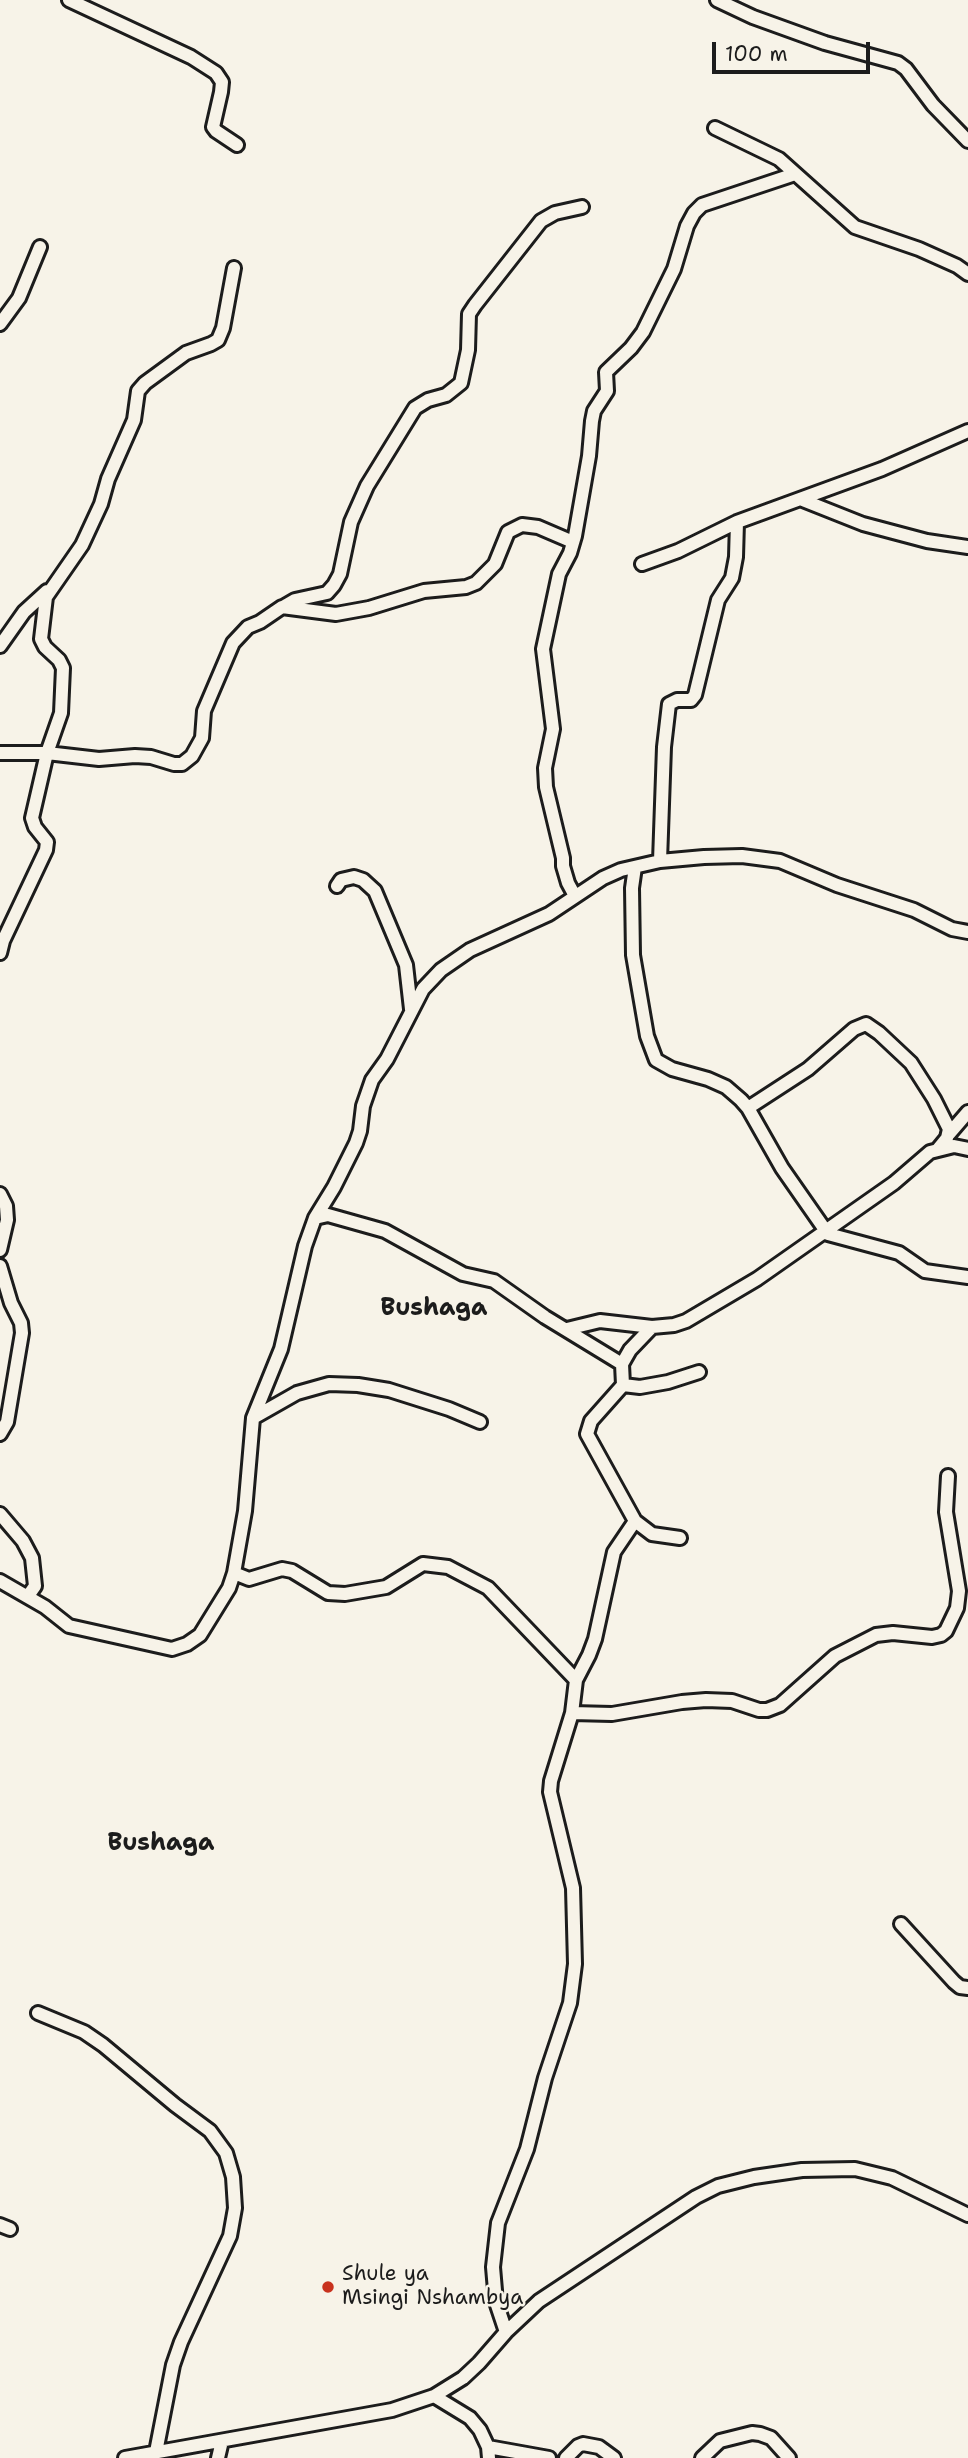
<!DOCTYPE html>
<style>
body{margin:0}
#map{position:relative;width:968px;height:2458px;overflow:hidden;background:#f7f3e8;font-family:"Shantell Sans",sans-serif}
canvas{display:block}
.scale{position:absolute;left:712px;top:42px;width:158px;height:32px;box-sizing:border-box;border:4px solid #1c1c1c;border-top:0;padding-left:9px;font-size:21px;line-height:24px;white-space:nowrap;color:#1c1c1c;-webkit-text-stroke:5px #f7f3e8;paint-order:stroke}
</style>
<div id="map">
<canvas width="968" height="2458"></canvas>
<div class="scale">100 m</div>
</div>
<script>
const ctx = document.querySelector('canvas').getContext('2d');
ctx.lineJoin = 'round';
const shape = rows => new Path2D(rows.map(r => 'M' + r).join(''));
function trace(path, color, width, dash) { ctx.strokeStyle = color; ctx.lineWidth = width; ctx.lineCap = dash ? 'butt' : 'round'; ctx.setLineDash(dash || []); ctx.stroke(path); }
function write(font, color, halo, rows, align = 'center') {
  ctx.font = font + ' "Shantell Sans",sans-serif'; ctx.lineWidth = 5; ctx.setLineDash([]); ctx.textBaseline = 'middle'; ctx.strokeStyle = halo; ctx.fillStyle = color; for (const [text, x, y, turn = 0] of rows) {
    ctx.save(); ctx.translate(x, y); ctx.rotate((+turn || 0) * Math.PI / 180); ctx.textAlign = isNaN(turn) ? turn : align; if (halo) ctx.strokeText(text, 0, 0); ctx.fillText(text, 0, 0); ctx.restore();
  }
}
const street = shape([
 [69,0,191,57,216,73,222,82,221,92,213,127,216,131,237,145],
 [717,0,753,17,825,43,898,63,906,69,933,105,968,141],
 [715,128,779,159,855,227,919,249,957,266,968,274],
 [0,324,19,298,40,247],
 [800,499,863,524,927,541,968,547],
 [642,564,678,551,737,522,882,469,968,431],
 [283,607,295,600,327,593,334,585,340,574,351,522,367,486,415,408,428,400,446,395,461,383,468,350,469,314,475,305,541,221,555,213,582,207],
 [0,646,24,612,47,591],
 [0,753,47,753,99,759,135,756,151,757,174,764,182,764,192,756,202,738,204,711,233,643,248,627,260,622,282,607,336,614,369,608,424,591,466,587,476,583,495,564,508,532,522,525,538,527,573,542],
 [660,861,664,747,669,704,677,700,691,700,695,695,718,600,732,578,736,557,737,522],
 [635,867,632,888,633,955,647,1036,656,1060,672,1069,708,1079,726,1087,741,1100,748,1108,782,1168,828,1234,899,1253,925,1271,968,1277],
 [337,886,341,880,354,877,363,880,375,891,406,965,411,1009],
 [575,896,568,883,563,866,563,858,546,787,545,768,553,729,543,649,559,574,570,553,575,536,589,456,592,421,594,411,607,391,606,372,631,348,643,332,674,269,687,226,694,213,702,205,795,174],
 [0,953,3,941,46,850,47,842,35,827,32,818,47,753,61,713,63,668,59,660,45,647,41,639,46,597,82,545,101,504,108,479,134,420,138,391,145,383,186,353,211,344,218,340,223,328,234,268],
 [748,1108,808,1069,854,1029,866,1024,879,1033,911,1063,934,1099,949,1129,947,1138,938,1149],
 [949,1134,968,1112],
 [0,1194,6,1206,7,1220,0,1250],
 [315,1218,328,1215,385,1231,463,1274,494,1281,545,1317,622,1364],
 [0,1266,11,1303,21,1323,22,1333,7,1422,0,1434],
 [652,1327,630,1350,622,1364,623,1385,591,1421,587,1434,635,1521,652,1534,680,1538],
 [567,1329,600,1321,652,1327,674,1325,686,1321,757,1279,894,1183,930,1152,954,1146,968,1149],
 [623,1385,640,1387,668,1382,699,1372],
 [253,1418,297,1393,329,1384,358,1385,389,1390,449,1409,480,1422],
 [0,1514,23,1541,32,1558,35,1586,28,1596],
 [234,1573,249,1579,282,1569,292,1571,328,1593,345,1594,386,1587,423,1564,448,1567,488,1588,576,1680],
 [0,1581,45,1607,69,1626,172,1649,187,1644,200,1635,229,1588,234,1573,245,1511,253,1418,281,1349,305,1246,315,1218,334,1187,356,1143,360,1131,363,1106,372,1080,387,1059,423,989,441,970,470,950,549,914,603,878,621,870,660,861,704,857,742,856,780,861,837,885,914,910,952,929,968,932],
 [572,1713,612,1714,682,1702,706,1700,732,1701,759,1710,767,1710,780,1705,835,1656,876,1635,893,1633,932,1637,941,1635,946,1631,957,1608,959,1591,946,1512,948,1476],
 [901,1924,954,1982,960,1987,968,1988],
 [38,2013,84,2032,103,2045,175,2105,210,2131,226,2153,233,2177,235,2208,230,2236,181,2342,173,2365,156,2452],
 [0,2225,10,2229],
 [506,2332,496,2302,493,2267,498,2223,527,2149,545,2078,570,2003,575,1964,573,1888,550,1792,551,1781,572,1713,576,1680,589,1655,595,1639,614,1552,635,1521],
 [434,2396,470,2418,480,2430,488,2447,489,2458],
 [488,2447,549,2458],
 [125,2458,392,2410,434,2396,463,2378,479,2363,506,2332,539,2301,696,2197,718,2186,754,2177,802,2170,855,2169,892,2178,968,2215],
 [218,2458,222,2441],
 [566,2458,578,2446,583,2444,599,2447,614,2458],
 [702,2458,720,2441,752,2433,760,2434,771,2438,789,2458]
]);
trace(street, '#1c1c1c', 18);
trace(street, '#f7f3e8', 12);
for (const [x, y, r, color] of [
 [328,2287,7,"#c8321e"]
]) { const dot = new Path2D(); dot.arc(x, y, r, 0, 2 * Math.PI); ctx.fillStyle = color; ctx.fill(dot); trace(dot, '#f7f3e8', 2.5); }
write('21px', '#1c1c1c', '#f7f3e8', [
 ["Shule ya",342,2275],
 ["Msingi Nshambya",342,2299]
], 'left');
write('bold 24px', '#1c1c1c', '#f7f3e8', [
 ["Bushaga",434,1309],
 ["Bushaga",161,1844]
]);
</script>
